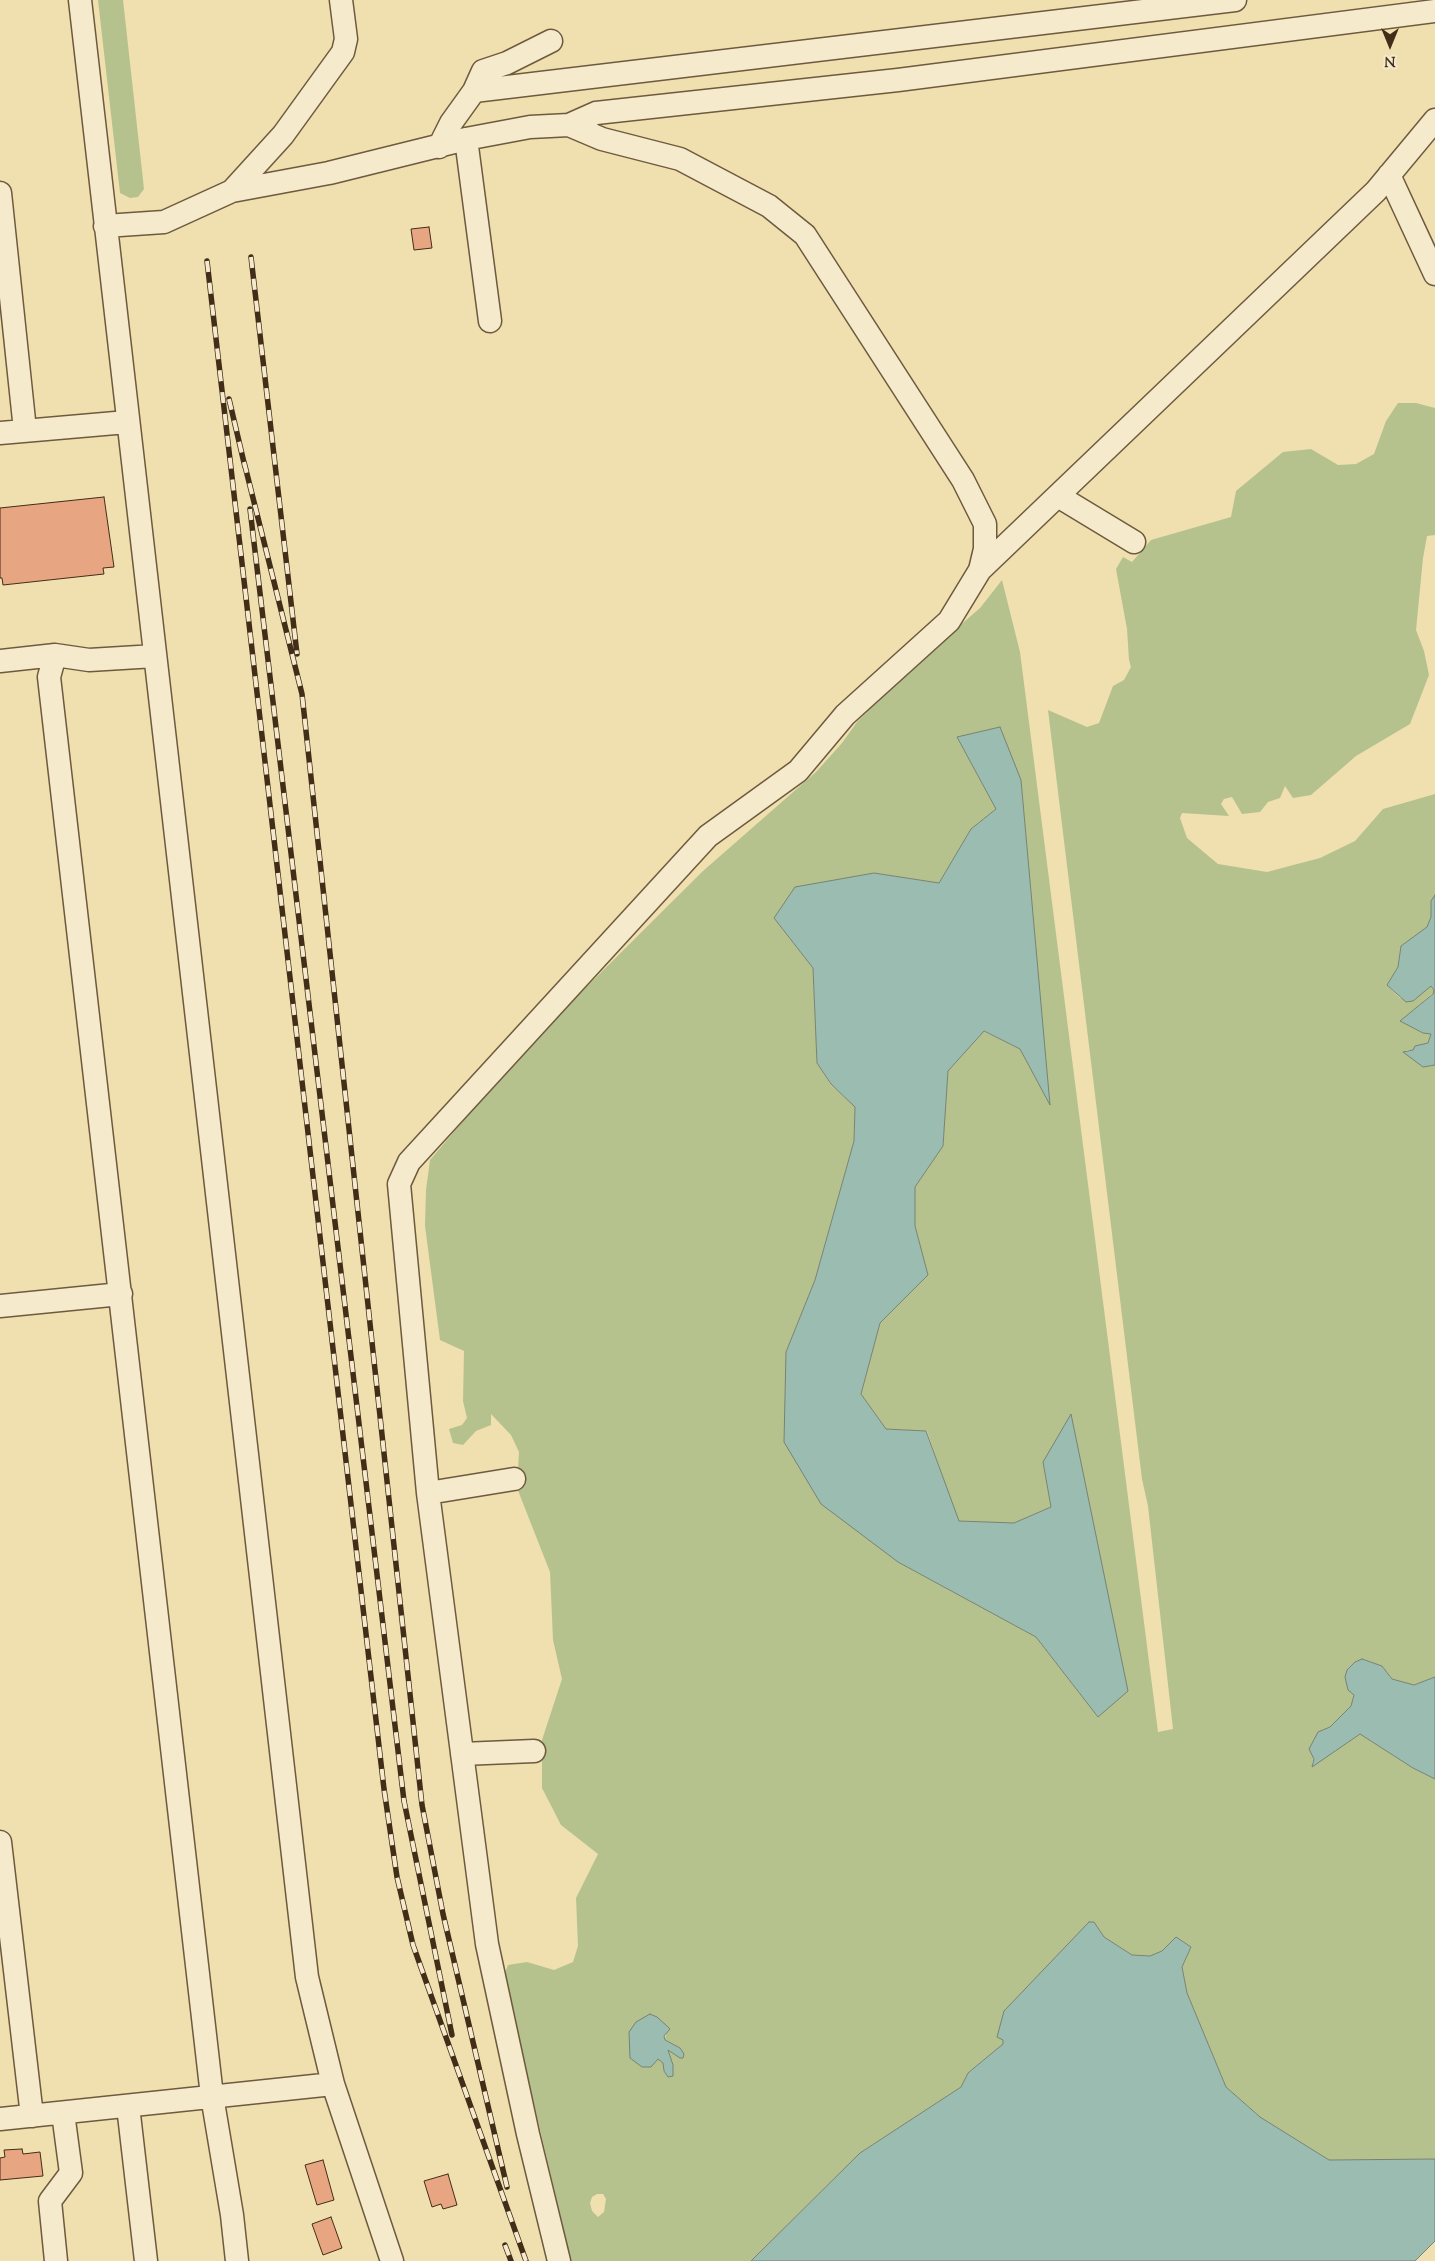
<!DOCTYPE html>
<style>
body{margin:0}
#map{position:relative;width:1435px;height:2261px;overflow:hidden;background:#f0dfaf;font-family:"Sorts Mill Goudy",serif}
canvas{display:block}
.north{position:absolute;left:1365px;top:20px;width:50px;height:50px;-webkit-text-stroke:4px #f5eacb;paint-order:stroke;rotate:180deg;font-size:14px;font-weight:700;line-height:20px;text-align:center;color:#422d18}
.north::after{content:'';display:block;margin:auto;width:18px;height:22px;background:#422d18;clip-path:polygon(50% 0,100% 100%,50% 72%,0 100%)}
</style>
<div id="map">
<canvas width="1435" height="2261"></canvas>
<div class="north">N</div>
</div>
<script>
const ctx = document.querySelector('canvas').getContext('2d');
ctx.lineJoin = 'round';
function paint(path, color) { ctx.fillStyle = color; ctx.fill(path, 'evenodd'); }
const shape = rows => new Path2D(rows.map(r => 'M' + r).join(''));
function trace(path, color, width, dash) { ctx.strokeStyle = color; ctx.lineWidth = width; ctx.lineCap = dash ? 'butt' : 'round'; ctx.setLineDash(dash || []); ctx.stroke(path); }
paint(shape([
 [98,0,123,0,144,189,138,197,130,198,120,193],
 [1398,403,1416,403,1435,408,1435,535,1427,536,1423,558,1416,630,1424,651,1429,675,1410,724,1356,756,1311,795,1293,798,1285,786,1280,798,1268,802,1260,812,1242,814,1232,797,1224,799,1221,804,1229,816,1182,813,1180,818,1187,838,1218,864,1267,872,1320,858,1355,841,1383,809,1435,794,1435,895,1431,901,1431,917,1427,928,1401,946,1398,967,1387,985,1400,998,1413,1001,1426,988,1431,986,1434,990,1433,993,1401,1021,1423,1033,1431,1033,1428,1043,1413,1050,1406,1050,1423,1067,1435,1065,1435,1677,1414,1685,1392,1679,1382,1666,1362,1659,1355,1662,1354,1694,1351,1706,1330,1727,1318,1732,1312,1766,1360,1734,1413,1768,1435,1779,1435,2159,1329,2160,1260,2117,1226,2087,1187,1993,1182,1967,1191,1947,1176,1937,1162,1951,1150,1956,1132,1955,1104,1937,1094,1922,1089,1923,1003,2040,1004,2044,968,2073,961,2087,860,2153,751,2261,571,2261,504,1976,508,1965,527,1962,554,1970,573,1962,578,1946,576,1898,598,1854,561,1825,542,1788,542,1740,562,1679,553,1640,550,1572,517,1488,519,1452,511,1435,491,1414,491,1425,476,1431,463,1445,453,1443,449,1429,462,1425,467,1418,463,1401,464,1351,440,1340,425,1226,426,1190,430,1160,526,1047,703,871,816,772,842,743,857,722,904,674,980,608,1002,580,1020,652,1158,1732,1173,1729,1148,1506,1142,1479,1048,710,1087,727,1099,723,1113,686,1124,680,1131,667,1129,660,1127,629,1116,569,1123,557,1132,562,1151,540,1231,517,1236,491,1283,452,1311,449,1338,465,1356,464,1374,454,1386,421],
 [957,737,1021,780,1049,1103,1020,1049,983,1031,948,1071,943,1146,915,1187,915,1226,928,1275,880,1323,861,1394,886,1429,927,1431,958,1521,1014,1523,1051,1507,1043,1462,1098,1717,1036,1637,898,1562,786,1352,815,1280,854,1141,855,1106,831,1085,817,1063,813,968,774,918,795,888,874,873,939,883,971,829,996,809],
 [667,2026,665,2040,680,2048,668,2050,673,2065,673,2076,668,2077,664,2071,663,2063,657,2058],
 [597,2194,603,2194,606,2199,604,2212,598,2217,592,2211,590,2203,592,2197]
]), '#b5c28e');
const water = shape([
 [1000,727,1021,780,1050,1105,1020,1049,984,1031,948,1071,943,1146,915,1187,915,1226,928,1275,880,1323,861,1394,886,1429,926,1431,959,1521,1014,1523,1051,1507,1043,1462,1071,1414,1128,1691,1098,1717,1036,1637,898,1562,821,1504,784,1442,786,1352,815,1280,854,1141,855,1107,831,1084,817,1063,813,968,774,918,795,887,874,873,939,883,971,829,996,809,957,737,1000,727],
 [1435,895,1435,1065,1423,1067,1403,1052,1413,1050,1415,1046,1428,1043,1431,1034,1423,1033,1400,1021,1433,994,1434,990,1431,986,1413,1001,1406,1002,1387,985,1398,967,1401,946,1427,927,1431,917,1431,901,1435,895],
 [1362,1659,1382,1666,1392,1679,1414,1685,1435,1677,1435,1779,1413,1768,1360,1734,1312,1767,1314,1759,1309,1749,1318,1732,1330,1727,1351,1706,1354,1695,1348,1690,1345,1677,1347,1670,1355,1662,1362,1659],
 [1089,1922,1094,1922,1104,1937,1132,1955,1150,1956,1162,1951,1176,1937,1191,1947,1182,1967,1187,1993,1226,2087,1260,2117,1329,2160,1435,2159,1435,2241,1415,2261,751,2261,860,2153,961,2087,968,2073,1003,2044,1003,2040,997,2037,1004,2011,1089,1922],
 [650,2014,657,2017,667,2026,670,2029,664,2036,665,2040,680,2048,684,2054,683,2058,680,2058,668,2050,673,2065,673,2076,668,2077,664,2071,663,2063,658,2059,651,2067,642,2067,630,2058,629,2032,636,2022,650,2014]
]);
paint(water, '#9bbcb0');
trace(water, '#778373', 1);
const building = shape([
 [429,227,432,248,414,250,411,229,429,227],
 [104,497,114,567,103,568,104,574,3,585,2,578,0,578,0,508,104,497],
 [22,2149,23,2154,40,2152,43,2176,0,2180,0,2158,5,2157,4,2150,22,2149],
 [323,2160,334,2200,317,2205,305,2165,323,2160],
 [448,2174,457,2205,443,2209,441,2204,432,2207,424,2181,448,2174],
 [331,2217,342,2248,323,2255,312,2224,331,2217]
]);
paint(building, '#e8a582');
trace(building, '#422d18', 1);
const minor = shape([
 [80,0,307,1977,333,2084,392,2261],
 [474,91,483,71,507,63,551,41],
 [569,125,596,113,898,80,1435,11],
 [466,139,490,321],
 [439,147,451,123,474,91,1235,0],
 [1389,175,1435,274],
 [232,191,329,173,466,139,530,127,569,125,602,139,680,159,769,206,805,235,963,480,985,524,985,549,980,570,949,621,845,715,798,771,708,836,409,1162,399,1184,428,1493,487,1944,528,2134,559,2261],
 [0,193,25,430],
 [105,226,164,222,232,191,283,135,343,52,346,39,341,0],
 [0,433,127,422],
 [1058,496,1134,542],
 [980,570,1376,191,1435,120],
 [55,655,49,677,212,2096,232,2215,237,2261],
 [0,661,55,655,89,660,155,656],
 [0,1306,121,1294],
 [428,1493,514,1479],
 [462,1754,534,1751],
 [0,1842,32,2116],
 [128,2106,146,2261],
 [0,2119,333,2084],
 [56,2261,50,2201,71,2173,63,2113]
]);
trace(minor, '#6e5a3e', 25);
trace(minor, '#f5eacb', 22);
const rail = shape([
 [251,257,297,654],
 [207,261,384,1789,397,1877,413,1945,526,2261],
 [229,399,245,467],
 [244,462,302,694,422,1805,443,1914,507,2187],
 [250,509,404,1801,452,2035],
 [505,2245,511,2261]
]);
trace(rail, '#422d18', 5.5);
trace(rail, '#f5eacb', 4, [11]);
</script>
